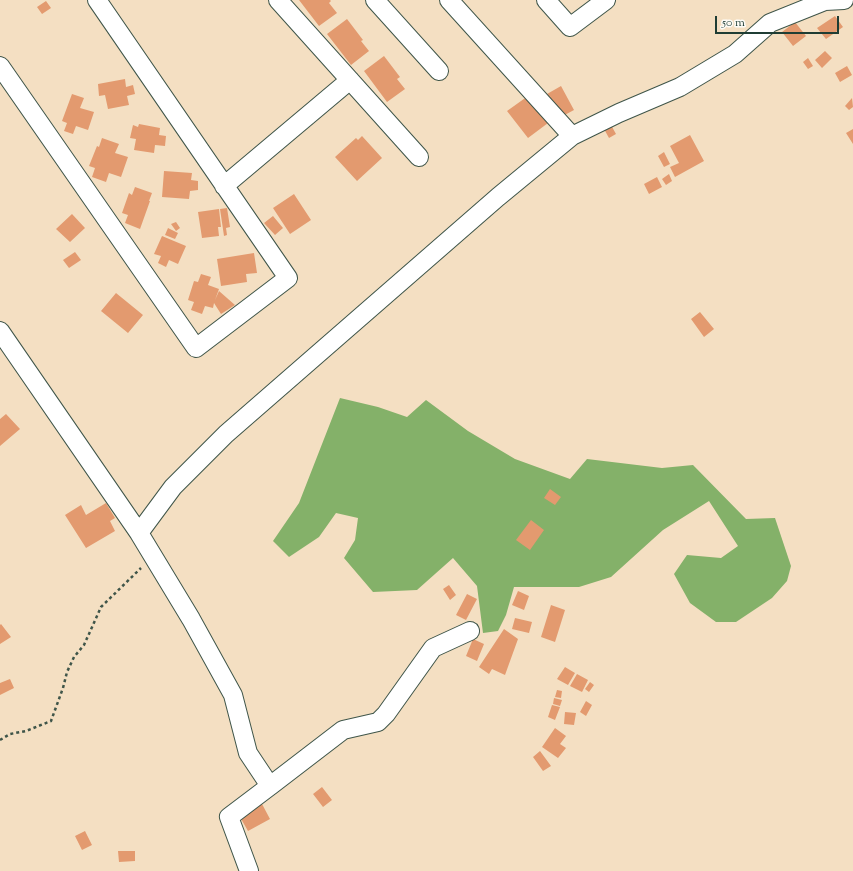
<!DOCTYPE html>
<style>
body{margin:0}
#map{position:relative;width:853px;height:871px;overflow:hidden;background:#f4dfc2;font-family:"Sorts Mill Goudy",serif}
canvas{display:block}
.scale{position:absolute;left:715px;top:16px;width:124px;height:18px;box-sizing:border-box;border:2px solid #1f3d34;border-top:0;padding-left:5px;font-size:12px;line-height:14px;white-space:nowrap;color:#1f3d34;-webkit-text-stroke:3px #fdfcf7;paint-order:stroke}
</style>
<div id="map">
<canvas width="853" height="871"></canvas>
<div class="scale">50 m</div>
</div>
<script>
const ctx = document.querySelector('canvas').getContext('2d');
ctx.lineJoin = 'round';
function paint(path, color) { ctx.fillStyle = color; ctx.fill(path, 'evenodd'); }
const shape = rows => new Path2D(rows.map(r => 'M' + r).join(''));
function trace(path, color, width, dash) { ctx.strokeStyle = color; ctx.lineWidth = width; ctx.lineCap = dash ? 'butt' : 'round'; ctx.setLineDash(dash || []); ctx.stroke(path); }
paint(shape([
 [340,398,378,407,407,417,426,400,468,431,515,459,570,479,587,459,662,468,693,465,746,519,775,518,791,566,787,581,772,598,736,622,716,622,690,603,674,574,687,555,721,558,738,546,709,501,663,530,611,577,579,587,514,587,506,615,498,631,483,633,477,586,453,558,417,590,373,592,344,558,355,540,358,518,336,513,319,537,289,557,273,541,299,503]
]), '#84b169');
paint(shape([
 [299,0,330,0,331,1,329,3,337,13,319,26],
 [46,1,51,8,42,14,37,7],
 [835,16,843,27,826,39,817,28],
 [347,19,363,40,361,41,369,51,351,65,327,34],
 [795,22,806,36,793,46,782,32],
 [825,51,832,58,822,68,815,60],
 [384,56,400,77,397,79,405,89,387,102,364,71],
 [808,58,813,66,808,69,803,62],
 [847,66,852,75,840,82,835,73],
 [125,79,126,87,133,85,135,94,127,96,129,105,108,109,105,95,99,96,98,84],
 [561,86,574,110,559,118,547,94],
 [72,94,84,98,80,108,94,112,88,130,76,126,73,134,64,131,67,123,62,121],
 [528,96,548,123,528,138,507,111],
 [852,98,853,107,849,110,845,106],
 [139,124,160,128,159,135,166,136,165,146,155,145,154,153,134,150,136,139,130,138,133,125,138,127],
 [611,125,616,134,609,138,604,129],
 [853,129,853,144,846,133],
 [690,135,704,161,675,177,670,167,679,163,670,146],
 [362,136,382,158,357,181,335,157,356,138,358,140],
 [102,138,119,144,115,153,128,157,121,177,109,173,106,182,92,177,95,168,89,166,97,146,99,147],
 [664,152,670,164,664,167,658,156],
 [164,171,192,173,191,180,198,181,198,190,190,191,189,199,162,197],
 [669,174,672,181,666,185,662,179],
 [657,177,662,187,649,194,644,184],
 [135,187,152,193,149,201,150,201,140,229,125,223,128,215,122,213,129,193,132,195],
 [294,194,311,220,290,234,273,208],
 [227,208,230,227,226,228,227,235,224,236,220,209],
 [219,209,221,227,218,227,219,236,202,238,198,212],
 [72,214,85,228,70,242,56,229],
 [273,216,283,228,275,235,264,223],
 [176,222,180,228,176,231,171,224],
 [168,228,178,233,175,239,165,235],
 [162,236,186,246,178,264,169,260,166,267,158,263,161,256,154,254],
 [75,252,81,260,69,268,63,260],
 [254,253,257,273,246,274,247,282,221,286,217,259],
 [201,274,211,277,208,285,219,289,215,300,219,291,235,305,221,314,214,303,213,308,205,306,202,314,191,310,194,302,188,300,194,281,198,282],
 [116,293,143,315,128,333,101,311],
 [700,312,714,329,704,337,691,319],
 [6,414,20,429,0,446,0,419],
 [550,489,561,497,555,505,544,498],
 [106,503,115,518,110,521,115,531,86,548,65,515,81,505,86,515],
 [531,520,544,530,530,550,516,540],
 [449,585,456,595,450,600,443,589],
 [518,591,529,596,524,610,512,605],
 [467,594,477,599,466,620,456,615],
 [551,605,565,610,555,642,541,637],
 [515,618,532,622,529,633,512,629],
 [1,624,11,637,0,644,0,625],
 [504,629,518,639,505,675,492,669,489,674,479,667],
 [473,639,484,644,477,661,466,656],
 [565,667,575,673,568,685,557,679],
 [577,674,588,680,582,692,570,686],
 [10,679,14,688,0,695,0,683],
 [590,682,594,685,589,692,585,689],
 [557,690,562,691,561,698,555,697],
 [554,698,562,700,560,706,553,704],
 [586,701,592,705,586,716,580,712],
 [552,705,560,707,555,720,548,717],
 [565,712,576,713,574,725,564,724],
 [555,728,566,736,560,744,566,748,558,758,542,747],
 [540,751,551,766,543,771,533,757],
 [322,787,332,800,323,807,313,794],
 [262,804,270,819,248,831,240,817],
 [85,831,92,845,82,850,75,836],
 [118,851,135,851,135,861,119,862]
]), '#e39a6f');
const minor = shape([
 [278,0,419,157],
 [375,0,439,71],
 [449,0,572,136],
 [546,0,570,27,606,0],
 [0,66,196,348,288,278,97,0],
 [224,186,350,80],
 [0,331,139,533,191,619,233,695,248,753,270,786,229,817,249,871],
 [139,533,173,487,226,434,498,197,572,136,619,113,680,87,735,54,770,23,825,1,844,0],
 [270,786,343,730,378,722,386,714,433,648,470,631]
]);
trace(minor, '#3f5549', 20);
trace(shape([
 [0,740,10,734,26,731,51,721,63,688,67,672,74,657,84,645,101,607,141,568]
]), '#3f5549', 2.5, [3, 3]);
trace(minor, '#fff', 18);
</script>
